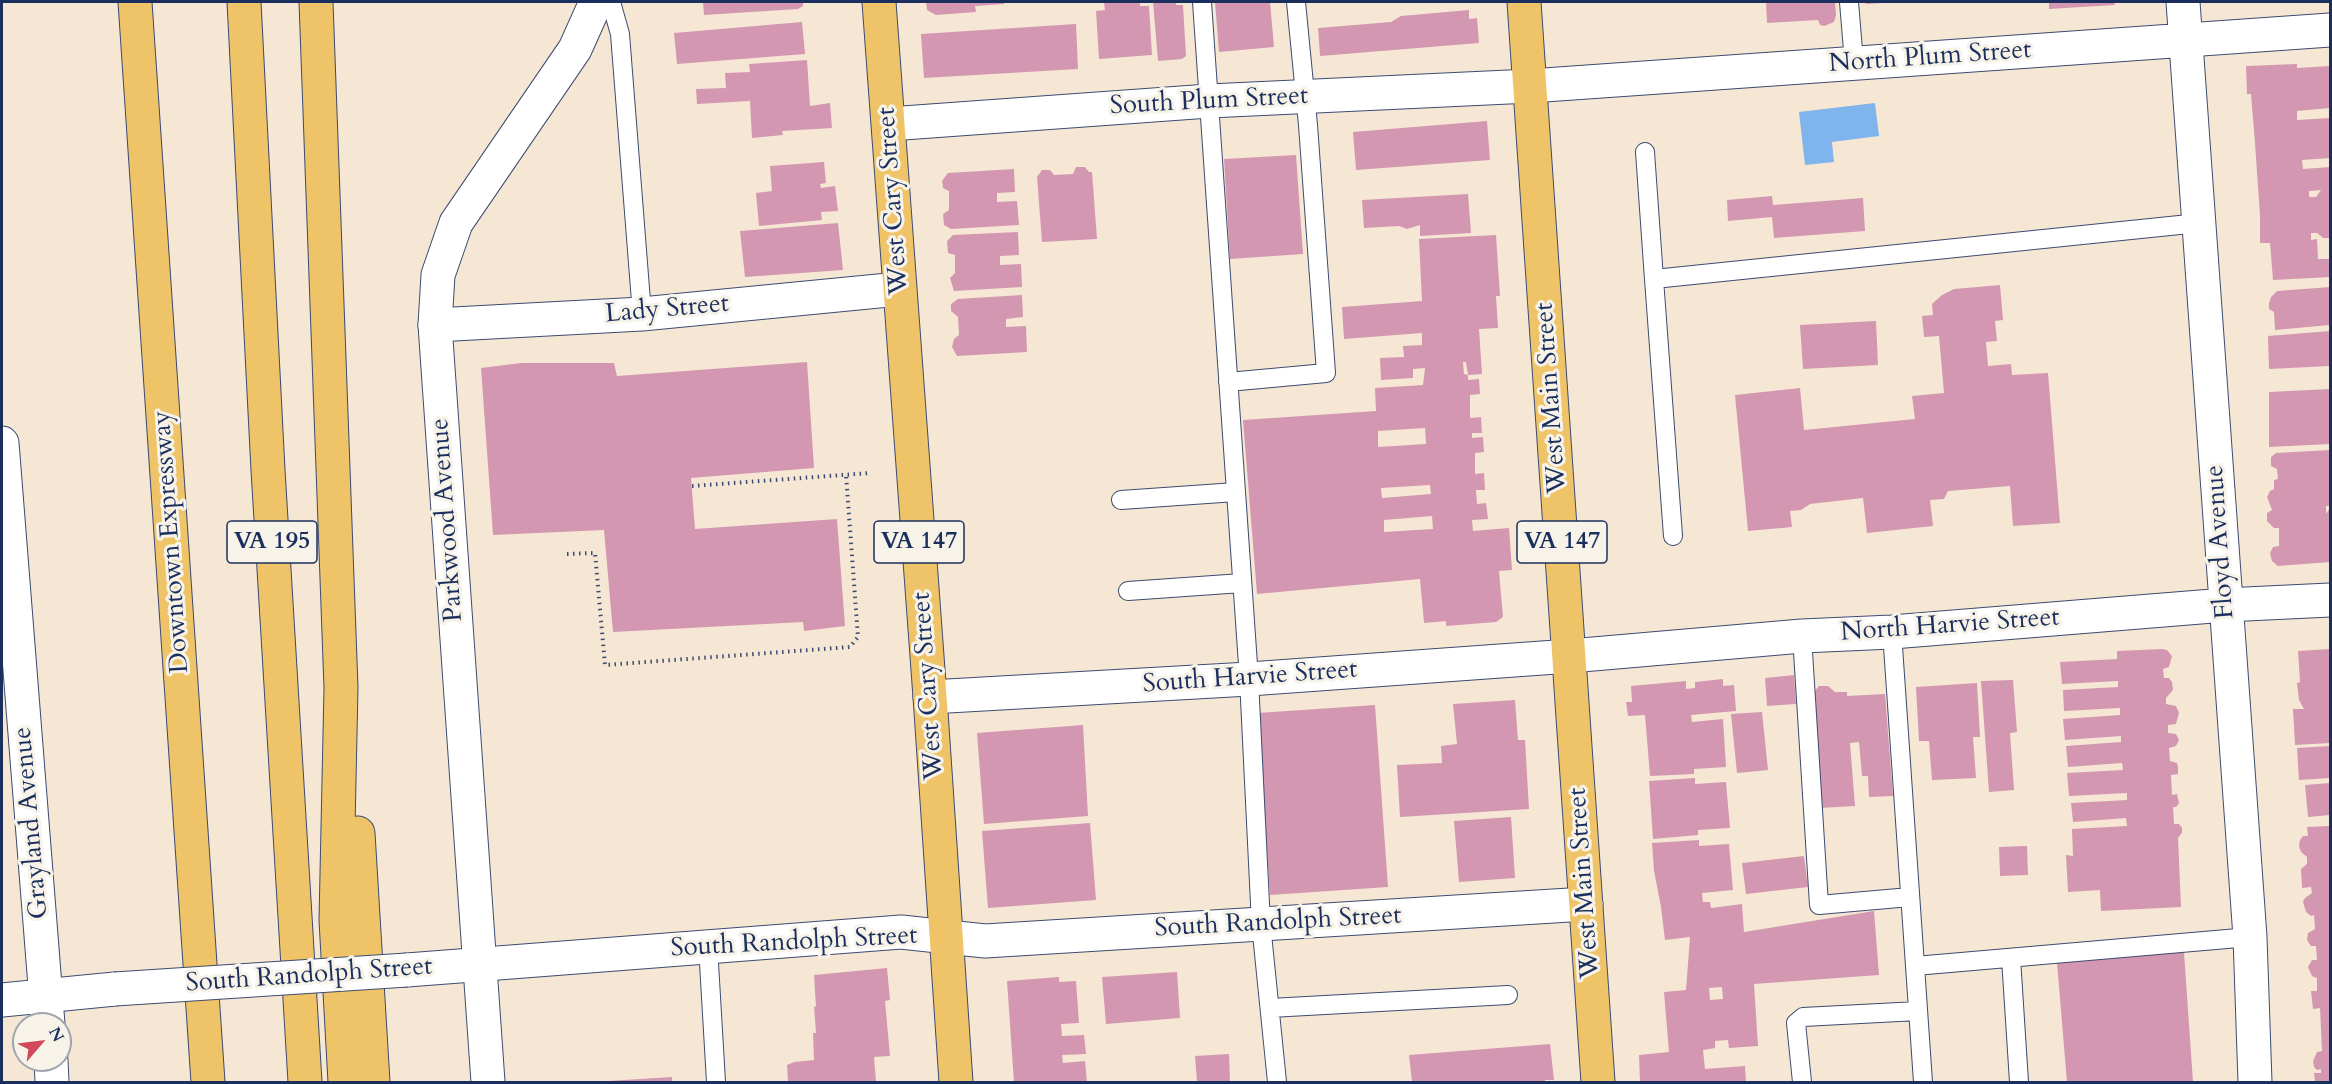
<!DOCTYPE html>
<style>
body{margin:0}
#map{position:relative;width:2332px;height:1084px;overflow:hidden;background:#f6e7d4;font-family:Cardo,serif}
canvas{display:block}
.frame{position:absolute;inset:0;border:3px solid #1b2f5e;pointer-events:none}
.north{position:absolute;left:12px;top:1012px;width:60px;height:60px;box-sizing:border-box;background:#f7f3e8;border:2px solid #9fa5b1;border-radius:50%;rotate:62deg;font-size:16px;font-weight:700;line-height:24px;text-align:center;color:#1b2f5e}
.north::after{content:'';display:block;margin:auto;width:21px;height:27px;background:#d1495b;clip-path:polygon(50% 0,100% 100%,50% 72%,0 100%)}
</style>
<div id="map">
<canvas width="2332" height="1084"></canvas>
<div class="frame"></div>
<div class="north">N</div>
</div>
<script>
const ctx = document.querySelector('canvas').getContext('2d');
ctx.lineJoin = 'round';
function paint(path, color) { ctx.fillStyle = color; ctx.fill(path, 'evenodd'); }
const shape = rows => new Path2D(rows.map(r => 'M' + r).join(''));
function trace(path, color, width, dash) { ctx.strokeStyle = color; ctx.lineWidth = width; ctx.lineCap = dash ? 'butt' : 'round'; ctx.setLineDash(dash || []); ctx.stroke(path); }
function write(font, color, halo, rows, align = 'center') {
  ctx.font = font + ' Cardo,serif'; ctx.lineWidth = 6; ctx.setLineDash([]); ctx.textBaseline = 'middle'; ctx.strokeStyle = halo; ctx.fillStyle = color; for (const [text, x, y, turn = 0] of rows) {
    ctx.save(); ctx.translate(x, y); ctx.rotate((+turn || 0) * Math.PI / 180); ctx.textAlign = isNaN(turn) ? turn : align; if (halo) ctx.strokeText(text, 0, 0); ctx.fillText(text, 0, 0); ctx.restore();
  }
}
paint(shape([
 [1875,103,1879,136,1832,142,1834,162,1805,165,1799,112]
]), '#80b4ed');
paint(shape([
 [703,2,803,2,803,6,798,9,704,15],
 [926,2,1004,2,1004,4,975,6,976,12,936,15,927,10],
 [1104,2,1140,2,1140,6,1149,6,1152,55,1099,59,1096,11,1105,10],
 [1153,2,1176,2,1176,5,1183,5,1186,56,1182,59,1158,61],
 [1215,2,1270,2,1274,47,1219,52],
 [1766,2,1835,2,1836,15,1834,22,1824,26,1820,25,1818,20,1767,23],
 [1866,2,1882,2,1882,3,1866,4],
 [2049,2,2114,2,2115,5,2049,9],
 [1469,10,1469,19,1477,18,1479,43,1320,56,1318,28,1391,22,1401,16],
 [802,22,805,54,677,64,674,33],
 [1076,24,1078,69,924,78,921,34],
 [807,60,810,106,830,103,832,128,782,131,783,135,752,138,750,101,697,104,696,89,726,88,725,73,750,72,749,64],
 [2297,64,2297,68,2330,66,2330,108,2297,111,2297,120,2330,118,2330,158,2302,160,2303,169,2330,167,2330,238,2323,238,2317,233,2311,233,2311,240,2317,239,2318,259,2330,259,2330,277,2273,280,2270,243,2260,243,2260,216,2255,143,2251,94,2247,94,2246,66],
 [2321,190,2316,197,2309,197,2309,191],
 [1487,121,1490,160,1356,170,1353,132],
 [1296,155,1303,254,1230,259,1224,159],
 [824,162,826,183,820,184,821,188,835,186,838,211,821,212,822,220,759,226,756,193,772,191,770,166],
 [1076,167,1085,167,1089,172,1092,172,1097,239,1042,242,1037,177,1042,170,1050,170,1054,175,1073,174],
 [1014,169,1015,192,997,193,997,202,1017,201,1019,225,951,229,944,225,943,214,949,210,949,191,943,188,942,181,948,173],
 [1468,194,1471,233,1420,236,1420,225,1407,229,1399,226,1364,228,1362,200],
 [1772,196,1773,205,1863,198,1865,231,1774,238,1772,217,1728,221,1727,200],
 [838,223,843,270,745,277,740,231],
 [1018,232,1019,255,1000,256,1000,265,1021,264,1022,287,954,291,950,278,955,273,955,255,948,253,947,241,953,235],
 [1496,235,1500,296,1496,296,1498,328,1479,329,1482,374,1468,375,1468,380,1479,379,1480,394,1470,395,1470,418,1481,417,1482,433,1472,433,1472,438,1483,437,1484,452,1475,453,1475,474,1484,473,1485,490,1476,490,1477,504,1486,503,1488,519,1472,520,1473,531,1509,528,1512,570,1499,571,1503,617,1496,622,1446,626,1446,621,1424,623,1420,579,1257,594,1243,420,1376,411,1375,388,1423,385,1425,368,1413,369,1413,378,1381,380,1380,358,1404,357,1403,346,1422,345,1422,333,1344,339,1342,307,1422,301,1419,239],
 [1463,362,1466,362,1468,375,1464,374],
 [1425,428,1426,444,1378,447,1378,431],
 [1430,485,1431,494,1382,498,1381,488],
 [1432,516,1433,529,1384,532,1384,520],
 [2000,285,2003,320,1995,321,1997,341,1986,342,1988,366,2011,364,2012,375,2048,373,2060,523,2013,526,2010,486,1948,491,1944,499,1930,500,1933,526,1867,533,1863,498,1810,504,1801,510,1790,511,1792,527,1748,531,1735,395,1800,388,1804,430,1915,419,1912,396,1944,393,1939,336,1924,337,1922,316,1933,315,1932,304,1942,295,1954,289],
 [2330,287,2330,325,2275,330,2274,312,2269,309,2269,303,2271,297,2277,291],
 [1022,295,1023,317,1006,319,1006,327,1026,326,1027,352,957,356,952,347,954,339,959,335,958,317,951,311,951,304,958,299],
 [1876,321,1878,365,1803,369,1800,325],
 [2330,331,2330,366,2269,369,2268,336],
 [807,362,814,468,691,478,695,529,837,519,845,626,804,631,803,622,613,632,604,530,493,535,481,368,521,363,614,363,617,376],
 [2330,389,2330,444,2269,447,2269,392],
 [2330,450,2330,506,2326,506,2326,514,2330,508,2330,562,2278,566,2272,561,2270,553,2273,547,2279,546,2279,528,2274,528,2267,521,2267,513,2272,510,2267,497,2270,491,2274,489,2274,480,2278,479,2277,469,2271,466,2271,457,2276,453],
 [2163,649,2167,650,2172,656,2169,667,2163,669,2164,678,2169,678,2172,682,2173,690,2166,698,2166,704,2176,706,2179,713,2176,724,2168,725,2168,733,2176,734,2179,740,2176,746,2169,748,2170,761,2177,763,2178,767,2178,774,2171,775,2172,795,2177,794,2179,803,2176,807,2173,807,2174,824,2179,824,2182,828,2182,833,2178,838,2181,907,2101,911,2100,890,2068,892,2066,855,2073,856,2072,829,2127,826,2126,818,2073,822,2071,803,2127,800,2127,793,2069,796,2067,773,2123,770,2122,763,2068,767,2066,746,2121,742,2121,736,2065,740,2063,719,2120,715,2120,708,2064,711,2063,690,2118,687,2118,681,2062,684,2060,662,2117,659,2117,651],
 [2330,649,2330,743,2295,745,2293,709,2304,709,2299,700,2297,683,2300,682,2298,651],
 [1794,675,1796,704,1767,706,1765,678],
 [1723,679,1723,686,1734,685,1736,711,1691,715,1692,722,1723,719,1726,767,1694,769,1694,774,1650,776,1645,715,1628,716,1626,702,1632,702,1631,686,1686,681,1686,689,1695,688,1695,682],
 [2013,680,2017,732,2010,733,2014,790,1989,792,1981,681],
 [1977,683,1980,737,1973,737,1976,778,1932,780,1929,741,1919,741,1916,687],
 [1819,686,1828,686,1835,692,1847,692,1847,696,1885,694,1893,796,1869,797,1868,776,1862,776,1859,742,1850,743,1855,806,1820,808,1812,694],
 [1515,700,1518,740,1525,740,1529,809,1400,817,1397,765,1442,763,1441,746,1457,744,1453,704],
 [1375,705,1388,887,1270,895,1258,713],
 [1762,712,1768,770,1737,773,1731,714],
 [1083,725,1088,816,984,824,977,733],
 [2330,746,2330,778,2299,780,2297,748],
 [1695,778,1695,784,1726,782,1730,828,1698,830,1698,835,1653,839,1649,781],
 [2330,783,2330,815,2308,817,2305,785],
 [1511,817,1515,878,1459,882,1454,821],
 [1090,823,1096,900,988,908,982,831],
 [2330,826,2330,1082,2315,1082,2314,1073,2321,1073,2321,1069,2317,1070,2314,1067,2313,1061,2317,1052,2322,1051,2320,1008,2313,1009,2311,991,2317,991,2317,978,2312,976,2308,967,2312,960,2317,960,2316,946,2311,946,2307,940,2308,933,2315,929,2314,915,2311,916,2306,912,2303,902,2305,898,2312,893,2311,887,2302,888,2301,869,2307,864,2307,857,2301,852,2299,846,2300,840,2303,836,2308,836,2307,827],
 [1699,840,1699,846,1729,844,1733,890,1702,893,1703,902,1710,902,1711,908,1742,904,1744,932,1874,911,1879,975,1754,984,1758,1046,1729,1048,1728,1040,1715,1041,1715,1048,1703,1050,1705,1069,1745,1066,1746,1082,1640,1082,1639,1055,1669,1052,1664,992,1686,990,1690,937,1665,940,1661,907,1654,871,1652,843],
 [1722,987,1723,999,1710,1000,1709,988],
 [2027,846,2028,875,2000,876,1999,847],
 [1804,856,1808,887,1746,894,1742,863],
 [2184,952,2193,1082,2067,1082,2057,963],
 [887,968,890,1000,885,1001,890,1056,874,1057,876,1082,788,1081,787,1065,794,1062,814,1060,813,1033,816,1033,814,1006,816,1007,814,975],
 [1177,972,1180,1018,1106,1024,1102,977],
 [1059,977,1059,982,1076,981,1079,1023,1061,1024,1062,1036,1084,1035,1086,1054,1062,1055,1063,1063,1085,1061,1087,1082,1014,1082,1007,981],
 [1550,1044,1554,1080,1545,1080,1545,1082,1412,1082,1409,1055],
 [1229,1054,1230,1082,1197,1082,1195,1056],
 [672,1077,672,1082,608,1082,608,1081]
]), '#d497b1');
const service = shape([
 [611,2,620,34,642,314],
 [1202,2,1249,679,1261,924,1277,1082],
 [1849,2,1854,62],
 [1645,152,1654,279],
 [1228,382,1326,373,1308,125,1296,2],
 [1121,500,1236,492],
 [1673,536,1654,279,2199,223],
 [1128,591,1242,583],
 [1892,632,1923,1082],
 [1802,636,1819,905,1910,897],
 [708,946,716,1082],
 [2011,958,2019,1082],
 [1915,966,2250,937],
 [1270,1008,1508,995],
 [1802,1082,1796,1023,1803,1017,1918,1011]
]);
const minor = shape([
 [2183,2,2250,937,2255,1082],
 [889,124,1209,101,1530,86,2330,30],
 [435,325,642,314,899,289],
 [930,697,1249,679,1570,656,1802,636,1892,632,2225,605,2330,600],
 [407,970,901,932,985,941,1586,904],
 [2,1000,115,989]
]);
const tertiary = shape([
 [2,443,48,1024],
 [51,1060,52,1082],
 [488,1082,435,325,438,275,456,223,575,49,596,2]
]);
const primary = shape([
 [879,2,930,697,956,1082],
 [1524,2,1598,1082]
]);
const motorway = shape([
 [135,2,208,1082],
 [244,2,268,470,305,1082],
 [316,2,341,688,336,920,345,1082],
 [358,833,373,1082]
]);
trace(service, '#3c4b70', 20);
trace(minor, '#3c4b70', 35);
trace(tertiary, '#3c4b70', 35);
trace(primary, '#3c4b70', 35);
trace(motorway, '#3c4b70', 35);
trace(shape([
 [692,486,870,473],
 [567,554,595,553,605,665,850,647,858,637,846,475]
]), '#3c4b70', 4, [1.5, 4.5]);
trace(service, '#fff', 18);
trace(minor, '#fff', 33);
trace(tertiary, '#fff', 33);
trace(primary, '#efc469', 33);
trace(motorway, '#efc469', 33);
const minorBridge = shape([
 [115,989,407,970]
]);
trace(minorBridge, '#3c4b70', 35, []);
trace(minorBridge, '#fff', 33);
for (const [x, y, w] of [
 [272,542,90],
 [919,542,90],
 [1562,542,90]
]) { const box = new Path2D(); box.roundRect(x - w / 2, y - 21, w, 42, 4.5); ctx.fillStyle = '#f7f3e8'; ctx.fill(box); trace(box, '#1b2f5e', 1.5); }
write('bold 24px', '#1b2f5e', null, [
 ["VA 195",272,542],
 ["VA 147",919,542],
 ["VA 147",1562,542]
]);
write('26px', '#1b2f5e', '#f7f3e8', [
 ["North Plum Street",1930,58,-4],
 ["South Plum Street",1209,102,-3],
 ["West Cary Street",894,201,-94],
 ["Lady Street",667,310,-5],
 ["West Main Street",1552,398,-94],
 ["Parkwood Avenue",448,520,-94],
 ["Downtown Expressway",172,542,-94],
 ["Floyd Avenue",2221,542,-94],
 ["North Harvie Street",1950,626,-4],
 ["South Harvie Street",1250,678,-4],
 ["West Cary Street",929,686,-94],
 ["Grayland Avenue",32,823,-95],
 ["West Main Street",1585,883,-94],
 ["South Randolph Street",1278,923,-3],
 ["South Randolph Street",794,943,-3],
 ["South Randolph Street",309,976,-4]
]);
</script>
